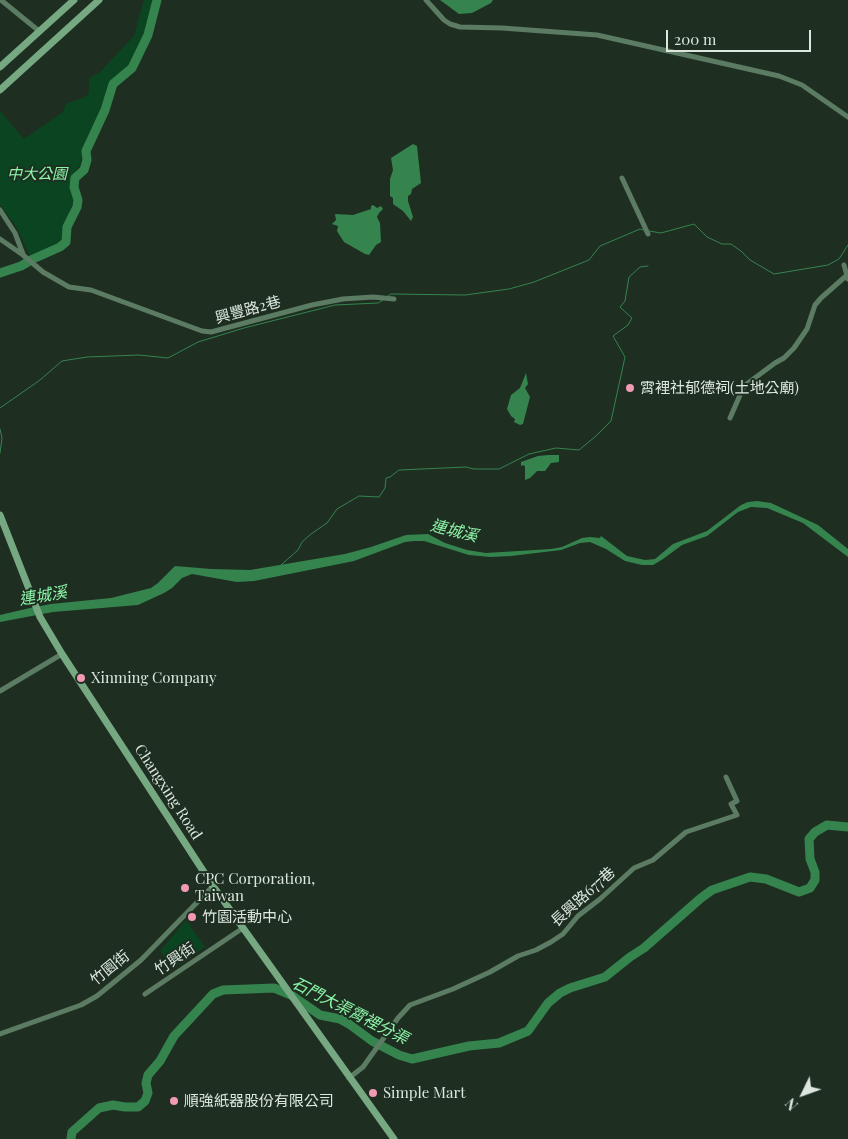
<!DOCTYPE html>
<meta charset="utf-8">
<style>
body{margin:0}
#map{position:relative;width:848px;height:1139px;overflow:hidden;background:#1e2f22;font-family:"Playfair Display",serif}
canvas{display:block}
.north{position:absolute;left:778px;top:1069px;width:50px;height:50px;-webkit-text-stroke:4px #1e2f22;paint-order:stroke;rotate:228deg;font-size:14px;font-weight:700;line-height:20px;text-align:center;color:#dde7df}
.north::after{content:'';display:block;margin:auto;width:18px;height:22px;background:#dde7df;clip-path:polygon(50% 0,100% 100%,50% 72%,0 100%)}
.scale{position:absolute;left:666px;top:30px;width:145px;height:22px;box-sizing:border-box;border:2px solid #dde7df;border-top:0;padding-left:6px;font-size:15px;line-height:18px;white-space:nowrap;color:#dde7df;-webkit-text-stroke:4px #1e2f22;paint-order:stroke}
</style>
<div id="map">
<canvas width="848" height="1139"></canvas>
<div class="north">N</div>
<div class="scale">200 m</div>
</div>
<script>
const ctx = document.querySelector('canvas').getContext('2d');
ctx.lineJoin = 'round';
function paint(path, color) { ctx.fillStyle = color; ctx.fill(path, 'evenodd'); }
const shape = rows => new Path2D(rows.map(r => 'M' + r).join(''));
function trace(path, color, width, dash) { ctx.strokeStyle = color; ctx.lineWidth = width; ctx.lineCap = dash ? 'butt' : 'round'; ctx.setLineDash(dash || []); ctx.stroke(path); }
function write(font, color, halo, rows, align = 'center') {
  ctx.font = font + ' "Playfair Display","Noto Sans TC",serif'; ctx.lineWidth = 4; ctx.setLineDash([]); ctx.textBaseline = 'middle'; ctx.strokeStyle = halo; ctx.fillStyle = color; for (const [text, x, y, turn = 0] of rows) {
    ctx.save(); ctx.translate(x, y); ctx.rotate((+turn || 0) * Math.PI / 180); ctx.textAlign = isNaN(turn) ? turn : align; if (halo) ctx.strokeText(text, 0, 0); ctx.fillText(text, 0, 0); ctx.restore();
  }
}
paint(shape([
 [144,0,154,0,145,34,129,65,112,81,96,123,87,136,80,165,74,173,72,190,74,201,63,229,64,242,30,256,16,226,0,205,0,111,24,139,63,112,66,104,85,97,89,93,89,78,99,73,134,36],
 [186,920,205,947,173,968,160,951]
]), '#0b4420');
paint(shape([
 [440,0,493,0,491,3,472,13,459,14],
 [413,144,417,146,421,183,412,189,411,194,408,196,408,201,413,217,411,221,403,211,393,204,393,198,390,196,390,179,393,170,391,158],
 [373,205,377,208,381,206,383,209,379,213,377,217,380,223,381,242,376,245,369,255,365,254,344,242,337,231,338,226,332,224,336,220,335,214,353,215,371,209,371,206],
 [526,373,528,384,525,388,530,397,523,424,520,425,514,422,515,419,511,416,507,409,511,395,520,388],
 [549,455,559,455,559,462,551,463,545,471,537,471,530,478,525,480,525,467,524,465,521,466,521,462,538,456],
 [757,501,771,503,818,525,848,549,848,557,803,523,767,508,751,507,738,512,707,536,682,545,663,559,653,565,642,565,625,561,606,549,590,542,580,543,561,550,511,556,490,557,469,555,424,541,414,541,405,542,354,561,254,581,237,582,192,574,182,578,172,588,164,593,138,605,53,612,0,622,0,615,30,608,51,604,111,598,151,588,158,583,175,566,211,569,250,570,345,554,371,547,406,535,428,534,445,543,467,550,486,553,551,549,562,547,582,538,590,537,600,538,601,536,627,556,645,560,655,559,673,544,707,531,741,505,748,502]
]), '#35844e');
trace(shape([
 [649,231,661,233,694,224,707,237,722,244,731,244,741,251,750,260,774,274,828,265,839,259,848,245],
 [388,296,391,294,465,295,509,289,534,282,589,260,600,246,640,229,643,230],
 [0,408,40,380,62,361,87,357,139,355,168,358,198,342,244,328,335,305,378,303,383,300],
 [0,429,2,438,0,453],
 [281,565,298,550,302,542,311,534,327,523,337,509,359,496,379,497,385,488,386,478,390,477,399,470,466,467,474,469,499,469,529,454,556,448,579,450,596,436,611,421,625,357,613,336,628,325,632,318,620,307,625,301,629,277,640,267,648,266]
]), '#35844e', 1);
trace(shape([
 [0,273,21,266,33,259,60,247,66,242,67,227,77,207,78,200,74,187,75,178,84,170,87,160,86,151,105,110,113,84,132,68,148,35,157,0],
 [71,1139,72,1132,99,1108,113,1105,125,1107,138,1107,145,1101,148,1093,146,1083,148,1075,160,1061,174,1036,213,994,223,990,274,988,291,995,320,1015,340,1019,349,1024,372,1041,399,1055,412,1059,469,1046,499,1043,528,1031,548,1003,560,993,570,988,605,977,630,957,644,948,701,898,712,890,750,877,766,879,799,892,810,888,815,880,815,872,810,859,809,839,815,832,827,825,848,827]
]), '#35844e', 9);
trace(shape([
 [1,0,39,31],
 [426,0,444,20,450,24,460,27,502,28,597,35,779,76,802,85,848,117],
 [622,178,648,234],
 [0,210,15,233,23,254],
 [0,239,23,255,43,272,69,287,91,290,202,331,211,332,312,305,343,299,373,297,394,299],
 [844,265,848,279],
 [730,418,744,386,775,363,784,358,794,348,807,329,815,305,821,298,846,276],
 [0,691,62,654],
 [145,994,243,928],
 [0,1034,81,1005,97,996,141,960,213,886],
 [349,1078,363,1067,398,1018,410,1005,453,989,490,972,518,956,536,950,551,942,563,934,578,916,600,899,634,868,653,860,686,832,737,815,731,804,737,801,726,777]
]), '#5c7b63', 5);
trace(shape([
 [0,67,74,0],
 [0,90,99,0],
 [0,515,40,617,62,654,213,886,394,1139]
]), '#76a882', 7);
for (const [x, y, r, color] of [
 [630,388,5,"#f19ab3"],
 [81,678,5,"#f19ab3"],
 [185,888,5,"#f19ab3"],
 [192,917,5,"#f19ab3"],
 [373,1093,5,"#f19ab3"],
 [174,1101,5,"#f19ab3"]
]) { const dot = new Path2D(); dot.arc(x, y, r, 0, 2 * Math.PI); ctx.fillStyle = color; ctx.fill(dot); trace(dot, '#1e2f22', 2); }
write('italic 15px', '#8df5a8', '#1e2f22', [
 ["中大公園",37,174]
]);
write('15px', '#dde7df', '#1e2f22', [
 ["興豐路2巷",248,310,-15],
 ["Changxing Road",168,792,57],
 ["長興路677巷",583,897,-42],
 ["竹興街",175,959,-34],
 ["竹園街",110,968,-39]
]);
write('15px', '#dde7df', '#1e2f22', [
 ["霄裡社郁德祠(土地公廟)",640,388],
 ["Xinming Company",91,678],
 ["CPC Corporation,",195,879],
 ["Taiwan",195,896],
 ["竹園活動中心",202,917],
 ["Simple Mart",383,1093],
 ["順強紙器股份有限公司",184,1101]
], 'left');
write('italic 16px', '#8df5a8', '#1e2f22', [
 ["連城溪",454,531,14],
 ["連城溪",43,596,-9],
 ["石門大渠霄裡分渠",350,1011,27]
]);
</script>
